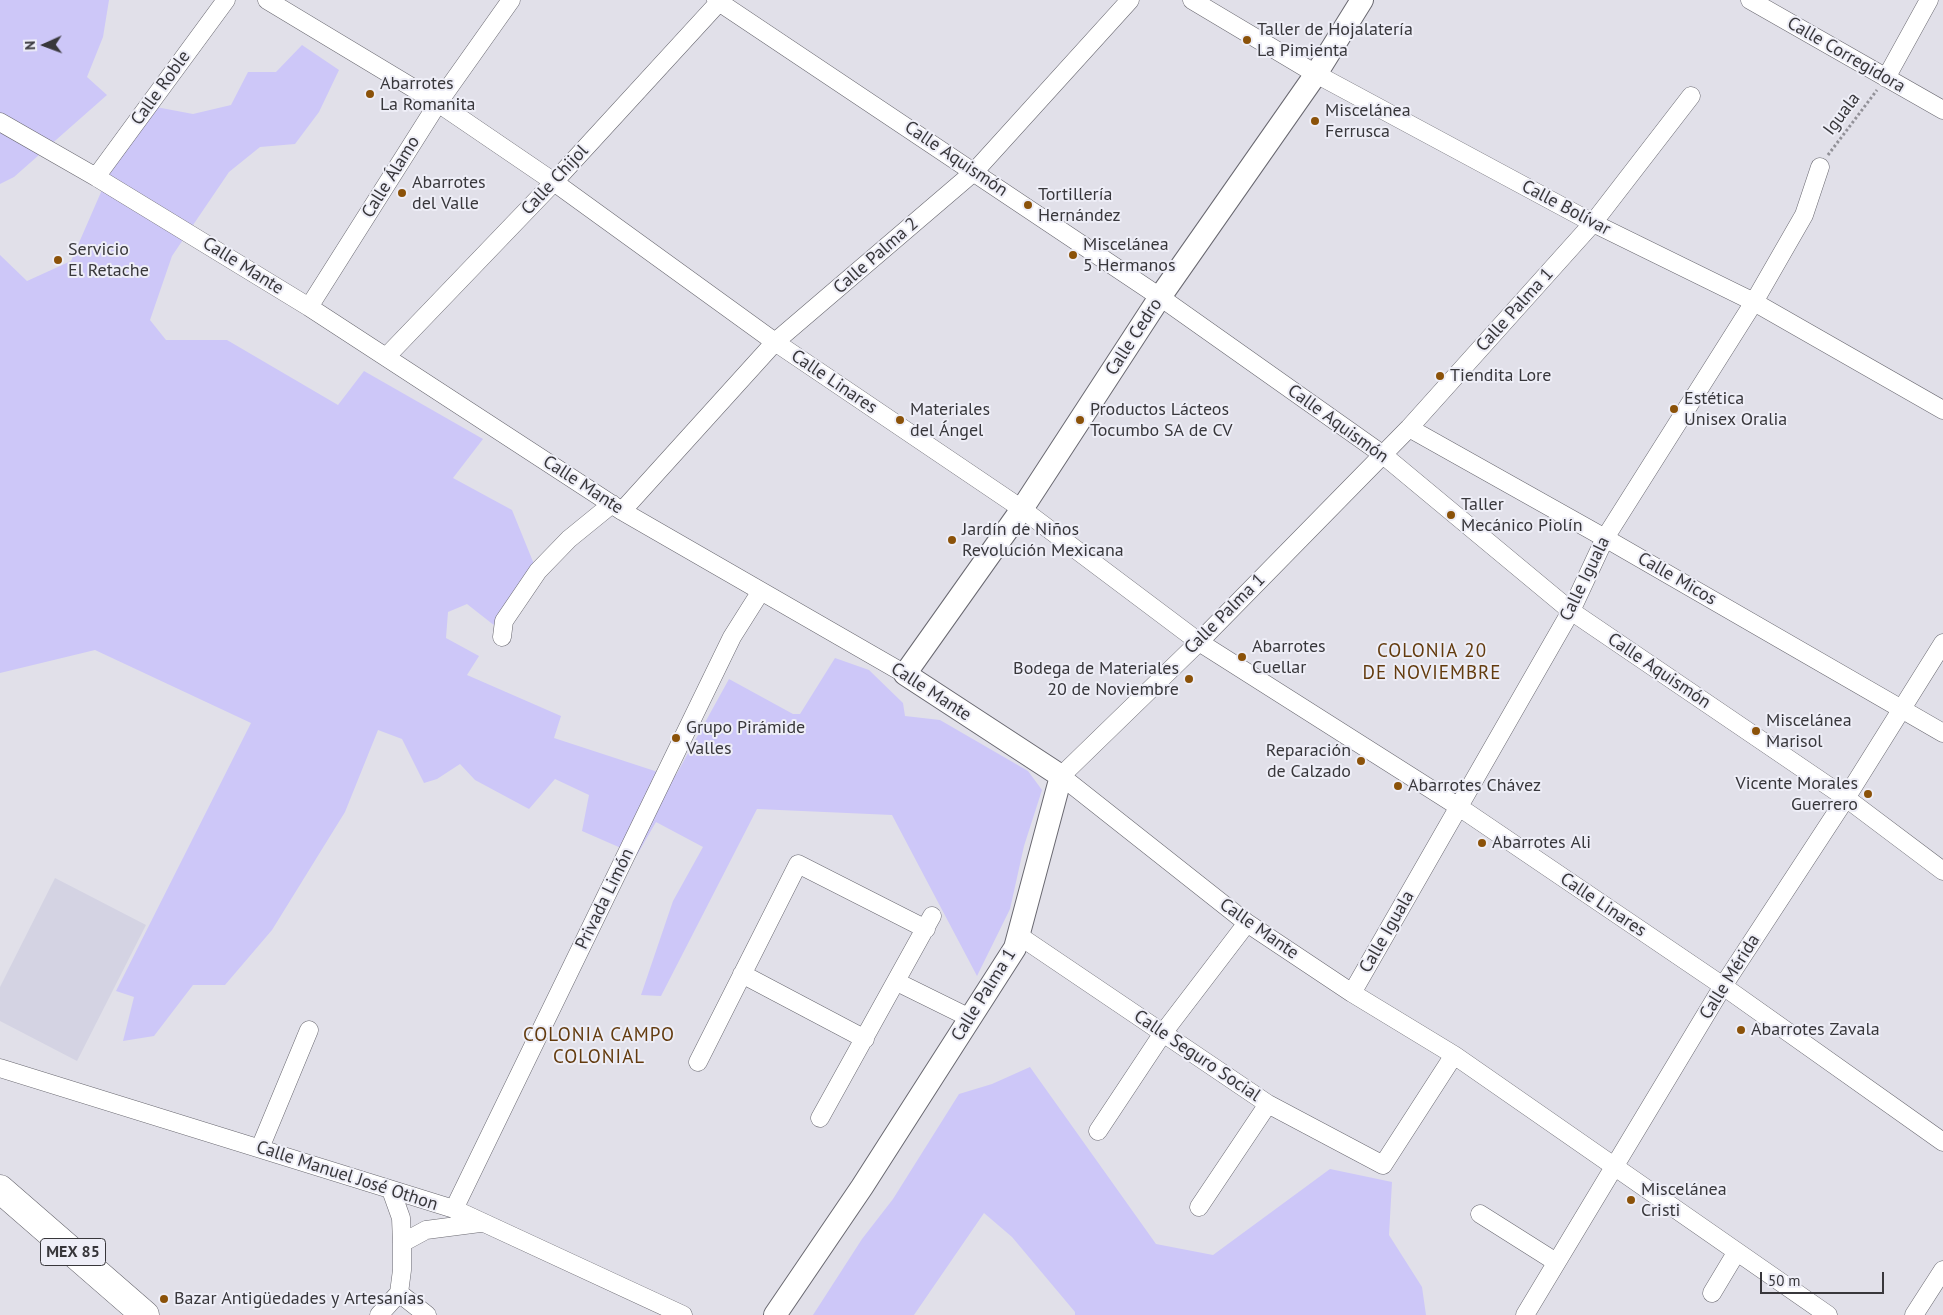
<!DOCTYPE html>
<meta charset="utf-8">
<style>
body{margin:0}
#map{position:relative;width:1943px;height:1315px;overflow:hidden;background:#e1e0e9;font-family:"PT Sans",sans-serif}
canvas{display:block}
.north{position:absolute;left:20px;top:20px;width:50px;height:50px;-webkit-text-stroke:4px #eeeef7;paint-order:stroke;rotate:268deg;font-size:14px;font-weight:700;line-height:20px;text-align:center;color:#38373b}
.north::after{content:'';display:block;margin:auto;width:18px;height:22px;background:#38373b;clip-path:polygon(50% 0,100% 100%,50% 72%,0 100%)}
.scale{position:absolute;left:1760px;top:1272px;width:124px;height:22px;box-sizing:border-box;border:2px solid #38373b;border-top:0;padding-left:6px;font-size:15px;line-height:18px;white-space:nowrap;color:#38373b;-webkit-text-stroke:4px #eeeef7;paint-order:stroke}
</style>
<div id="map">
<canvas width="1943" height="1315"></canvas>
<div class="north">N</div>
<div class="scale">50 m</div>
</div>
<script>
const ctx = document.querySelector('canvas').getContext('2d');
ctx.lineJoin = 'round';
function paint(path, color) { ctx.fillStyle = color; ctx.fill(path, 'evenodd'); }
const shape = rows => new Path2D(rows.map(r => 'M' + r).join(''));
function trace(path, color, width, dash) { ctx.strokeStyle = color; ctx.lineWidth = width; ctx.lineCap = dash ? 'butt' : 'round'; ctx.setLineDash(dash || []); ctx.stroke(path); }
function write(font, color, halo, rows, align = 'center') {
  ctx.font = font + ' "PT Sans",sans-serif'; ctx.lineWidth = 4; ctx.setLineDash([]); ctx.textBaseline = 'middle'; ctx.strokeStyle = halo; ctx.fillStyle = color; for (const [text, x, y, turn = 0] of rows) {
    ctx.save(); ctx.translate(x, y); ctx.rotate((+turn || 0) * Math.PI / 180); ctx.textAlign = isNaN(turn) ? turn : align; if (halo) ctx.strokeText(text, 0, 0); ctx.fillText(text, 0, 0); ctx.restore();
  }
}
paint(shape([
 [55,878,146,925,77,1061,0,1021,0,987]
]), '#d4d3e3');
paint(shape([
 [0,0,109,0,103,37,87,77,107,95,14,177,0,184],
 [302,45,339,70,319,112,295,144,260,147,229,172,172,256,150,320,166,340,227,340,338,405,364,371,483,439,453,478,512,510,536,569,495,626,467,604,448,612,446,638,479,656,467,675,561,716,554,738,664,774,676,775,729,679,793,714,800,714,835,658,869,670,903,703,905,716,940,720,1028,771,1042,790,1024,846,1010,909,977,976,892,815,757,809,661,996,641,995,673,901,703,847,656,822,637,855,582,831,589,795,555,779,529,809,475,780,460,764,437,779,424,783,402,739,378,730,345,812,272,930,225,985,193,985,154,1036,123,1041,134,997,116,991,251,723,95,650,0,673,0,255,27,281,71,261,115,160,156,107,193,114,231,105,248,72,276,72],
 [1030,1067,1156,1244,1213,1255,1330,1169,1392,1182,1389,1235,1422,1287,1426,1315,1075,1315,1075,1312,1012,1237,984,1213,914,1315,813,1315,862,1239,893,1199,959,1094,992,1084]
]), '#cdc7f8');
const minor = shape([
 [267,0,438,103,554,182,775,342,1022,509,1199,642,1459,807,1723,986,1943,1142],
 [716,0,1160,297,1382,454,1571,611,1846,798,1943,871],
 [1192,0,1316,74,1593,223,1754,302,1943,410],
 [1750,0,1943,110],
 [1886,78,1929,0],
 [1691,96,1593,223,1409,428,1199,642,1061,776,1247,923,1352,993,1454,1055,1828,1315],
 [0,122,96,177,309,307,622,511,905,674],
 [96,177,226,0],
 [309,307,438,103,511,0],
 [386,357,554,182,721,0],
 [1409,428,1605,538,1943,733],
 [622,511,775,342,975,171,1130,0],
 [502,637,504,621,538,571,569,539,612,504],
 [1018,935,1268,1104,1383,1165,1454,1055],
 [742,974,865,1039],
 [897,982,970,1018],
 [1352,993,1571,611,1605,538,1754,302,1804,215,1820,167],
 [698,1062,798,864,926,929],
 [0,1068,454,1209,683,1315],
 [820,1118,932,916],
 [1098,1131,1163,1033,1247,923],
 [260,1148,309,1030],
 [391,1190,401,1218,402,1243],
 [1199,1207,1268,1104],
 [454,1209,732,637,761,591],
 [1480,1214,1556,1262],
 [399,1293,427,1315],
 [1712,1293,1736,1253],
 [379,1315,399,1293,402,1270,402,1243,426,1230,480,1223],
 [1525,1315,1723,986,1846,798,1943,643],
 [1914,1315,1943,1270]
]);
const tertiary = shape([
 [775,1315,862,1187,1015,948,1061,776,905,674,1022,509,1160,297,1316,74,1362,0]
]);
const primary = shape([
 [0,1189,145,1315]
]);
trace(minor, '#696870', 19);
trace(tertiary, '#696870', 24);
trace(primary, '#696870', 29);
trace(shape([
 [1828,155,1877,90]
]), '#919097', 3, [2.5, 2.5]);
trace(minor, '#fff', 18);
trace(tertiary, '#fff', 22);
trace(primary, '#fff', 28);
for (const [x, y, r, color] of [
 [1247,40,5,"#8b5209"],
 [370,94,5,"#8b5209"],
 [1315,121,5,"#8b5209"],
 [402,193,5,"#8b5209"],
 [1028,205,5,"#8b5209"],
 [1073,255,5,"#8b5209"],
 [58,260,5,"#8b5209"],
 [1440,376,5,"#8b5209"],
 [1674,409,5,"#8b5209"],
 [900,420,5,"#8b5209"],
 [1080,420,5,"#8b5209"],
 [1451,515,5,"#8b5209"],
 [952,540,5,"#8b5209"],
 [1242,657,5,"#8b5209"],
 [1189,679,5,"#8b5209"],
 [1756,731,5,"#8b5209"],
 [676,738,5,"#8b5209"],
 [1361,761,5,"#8b5209"],
 [1398,786,5,"#8b5209"],
 [1868,794,5,"#8b5209"],
 [1482,843,5,"#8b5209"],
 [1741,1030,5,"#8b5209"],
 [1631,1200,5,"#8b5209"],
 [164,1299,5,"#8b5209"]
]) { const dot = new Path2D(); dot.arc(x, y, r, 0, 2 * Math.PI); ctx.fillStyle = color; ctx.fill(dot); trace(dot, '#eeeef7', 2); }
for (const [x, y, w] of [
 [73,1252,65]
]) { const box = new Path2D(); box.roundRect(x - w / 2, y - 13.5, w, 27, 4); ctx.fillStyle = '#eeeef7'; ctx.fill(box); trace(box, '#38373b', 1); }
write('bold 16px', '#38373b', null, [
 ["MEX 85",73,1252]
]);
write('18px', '#38373b', '#eeeef7', [
 ["Taller de Hojalatería",1257,30],
 ["La Pimienta",1257,51],
 ["Abarrotes",380,84],
 ["La Romanita",380,105],
 ["Miscelánea",1325,111],
 ["Ferrusca",1325,132],
 ["Abarrotes",412,183],
 ["del Valle",412,204],
 ["Tortillería",1038,195],
 ["Hernández",1038,216],
 ["Miscelánea",1083,245],
 ["5 Hermanos",1083,266],
 ["Servicio",68,250],
 ["El Retache",68,271],
 ["Tiendita Lore",1450,376],
 ["Estética",1684,399],
 ["Unisex Oralia",1684,420],
 ["Materiales",910,410],
 ["del Ángel",910,431],
 ["Productos Lácteos",1090,410],
 ["Tocumbo SA de CV",1090,431],
 ["Taller",1461,505],
 ["Mecánico Piolín",1461,526],
 ["Jardín de Niños",962,530],
 ["Revolución Mexicana",962,551],
 ["Abarrotes",1252,647],
 ["Cuellar",1252,668],
 ["Bodega de Materiales",1179,669,"right"],
 ["20 de Noviembre",1179,690,"right"],
 ["Miscelánea",1766,721],
 ["Marisol",1766,742],
 ["Grupo Pirámide",686,728],
 ["Valles",686,749],
 ["Reparación",1351,751,"right"],
 ["de Calzado",1351,772,"right"],
 ["Vicente Morales",1858,784,"right"],
 ["Guerrero",1858,805,"right"],
 ["Abarrotes Chávez",1408,786],
 ["Abarrotes Ali",1492,843],
 ["Abarrotes Zavala",1751,1030],
 ["Miscelánea",1641,1190],
 ["Cristi",1641,1211],
 ["Bazar Antigüedades y Artesanías",174,1299]
], 'left');
write('18px', '#38373b', '#eeeef7', [
 ["Calle Corregidora",1846,55,30],
 ["Calle Roble",161,88,-54],
 ["Iguala",1842,114,-53],
 ["Calle Aquismón",956,159,34],
 ["Calle Álamo",391,177,-58],
 ["Calle Chijol",555,180,-47],
 ["Calle Bolívar",1566,208,28],
 ["Calle Palma 2",876,256,-41],
 ["Calle Mante",243,266,32],
 ["Calle Palma 1",1515,310,-48],
 ["Calle Cedro",1134,337,-57],
 ["Calle Linares",834,382,34],
 ["Calle Aquismón",1338,424,36],
 ["Calle Mante",583,485,33],
 ["Calle Iguala",1585,579,-64],
 ["Calle Micos",1677,579,30],
 ["Calle Palma 1",1225,614,-45],
 ["Calle Aquismón",1659,671,34],
 ["Calle Mante",931,692,33],
 ["Privada Limón",605,899,-64],
 ["Calle Linares",1603,905,34],
 ["Calle Mante",1259,929,35],
 ["Calle Iguala",1387,932,-60],
 ["Calle Mérida",1730,977,-58],
 ["Calle Palma 1",984,995,-58],
 ["Calle Seguro Social",1197,1056,34],
 ["Calle Manuel José Othon",347,1176,18]
]);
ctx.letterSpacing = '1px';
write('19px', '#633b0e', '#eeeef7', [
 ["COLONIA 20",1432,652],
 ["DE NOVIEMBRE",1432,674],
 ["COLONIA CAMPO",599,1036],
 ["COLONIAL",599,1058]
]);
ctx.letterSpacing = '0px';
</script>
